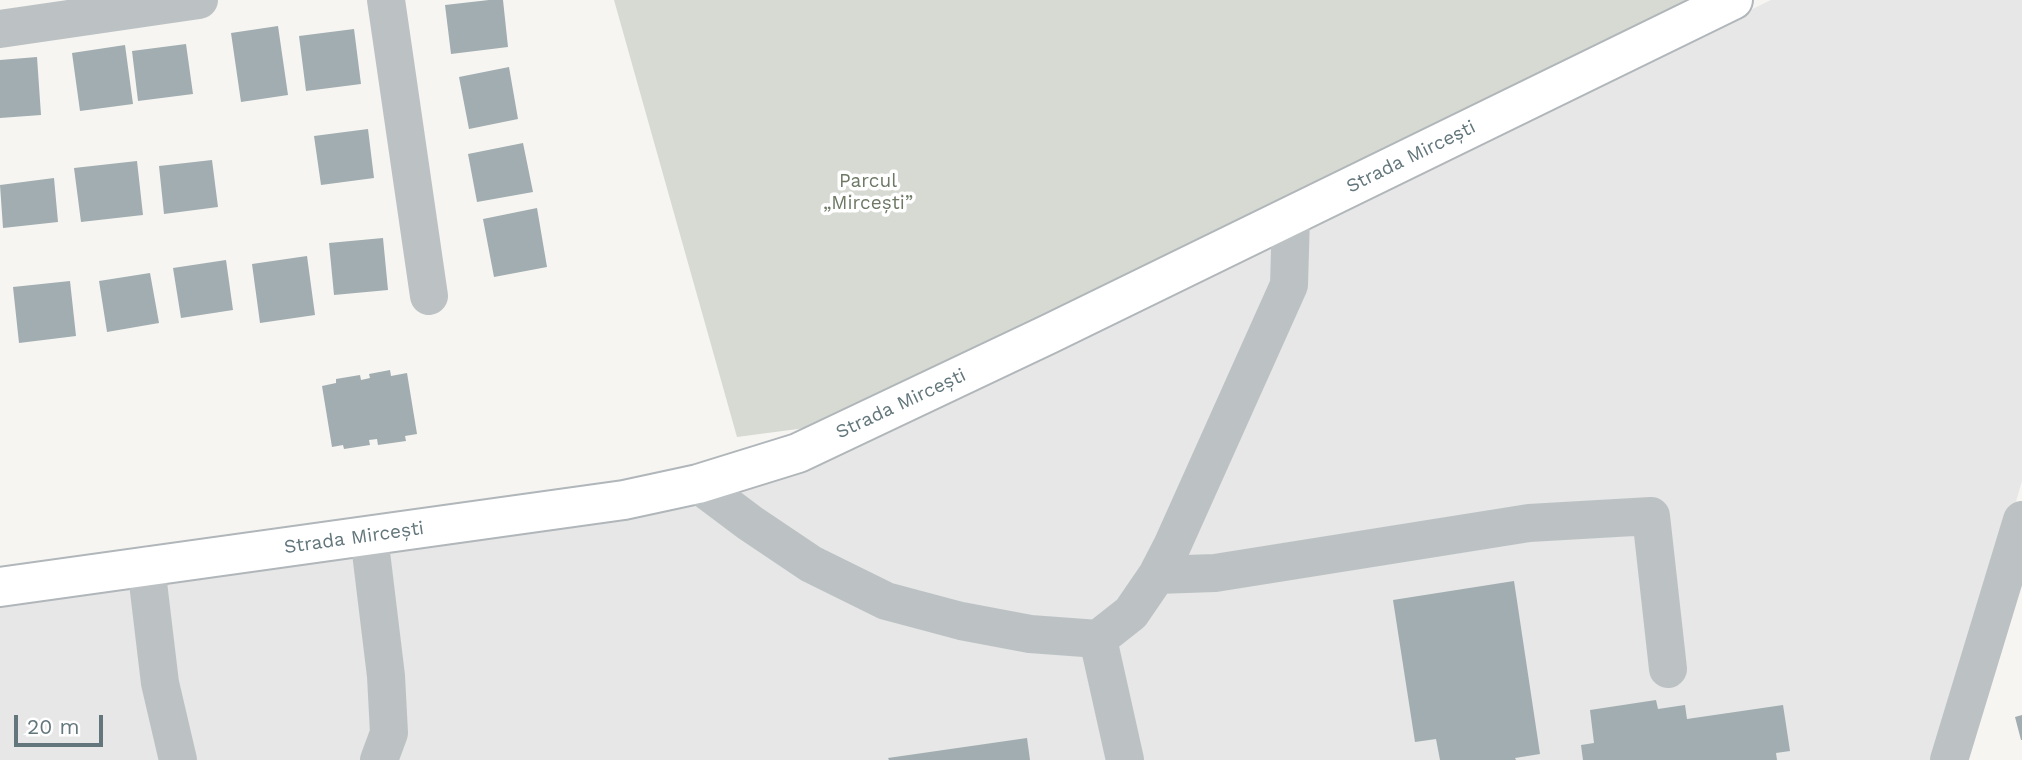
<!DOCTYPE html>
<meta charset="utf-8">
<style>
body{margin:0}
#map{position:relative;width:2022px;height:760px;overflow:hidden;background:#f6f5f2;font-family:"Work Sans",sans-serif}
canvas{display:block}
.scale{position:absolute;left:14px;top:715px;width:89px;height:32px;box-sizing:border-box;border:4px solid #62767c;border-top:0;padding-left:9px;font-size:21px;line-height:24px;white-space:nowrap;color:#62767c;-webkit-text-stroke:5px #fff;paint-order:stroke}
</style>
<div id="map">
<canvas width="2022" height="760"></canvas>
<div class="scale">20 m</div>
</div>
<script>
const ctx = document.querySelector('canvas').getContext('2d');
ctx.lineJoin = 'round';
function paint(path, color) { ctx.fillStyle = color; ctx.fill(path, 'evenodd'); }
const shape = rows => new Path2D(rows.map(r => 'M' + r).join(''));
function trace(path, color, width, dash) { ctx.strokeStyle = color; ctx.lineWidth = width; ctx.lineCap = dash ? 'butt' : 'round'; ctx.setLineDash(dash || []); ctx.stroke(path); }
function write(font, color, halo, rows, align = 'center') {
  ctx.font = font + ' "Work Sans",sans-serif'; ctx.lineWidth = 7; ctx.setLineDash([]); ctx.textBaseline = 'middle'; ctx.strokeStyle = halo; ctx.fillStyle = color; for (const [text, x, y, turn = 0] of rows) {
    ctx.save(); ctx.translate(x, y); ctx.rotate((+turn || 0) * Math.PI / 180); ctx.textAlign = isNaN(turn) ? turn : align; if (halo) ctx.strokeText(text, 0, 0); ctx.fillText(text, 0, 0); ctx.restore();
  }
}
paint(shape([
 [1771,0,2022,0,2022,481,1940,760,0,760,0,601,666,508,1333,213]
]), '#e6e7e6');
paint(shape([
 [614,0,1700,0,828,425,737,437]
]), '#d6dad2');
paint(shape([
 [489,0,503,0,508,47,451,54,445,5],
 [278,26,288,95,241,102,231,33],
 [354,29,361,84,306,91,299,36],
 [186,44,193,94,138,101,132,51],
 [125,45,133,104,80,111,72,53],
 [37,57,41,115,0,118,0,60],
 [509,67,518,119,469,129,459,77],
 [368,129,374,178,321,185,314,136],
 [523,143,533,192,477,202,468,154],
 [212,160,218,207,164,214,159,166],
 [137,161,143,215,81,222,74,168],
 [54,178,58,222,3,228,0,185],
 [537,208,547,267,494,277,483,219],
 [383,238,388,290,334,295,329,243],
 [307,256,315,315,260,323,252,264],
 [226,260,233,310,181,318,173,268],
 [150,273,159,323,107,332,99,281],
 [70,281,76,336,19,343,13,287],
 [390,370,391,376,407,373,417,434,405,436,406,441,378,445,377,439,369,440,370,445,344,449,343,445,332,447,322,386,336,383,336,379,360,375,361,380,370,378,369,374],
 [1514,581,1540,754,1515,758,1516,760,1440,760,1436,739,1415,742,1393,600],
 [1656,700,1658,709,1685,705,1687,719,1783,705,1790,751,1776,753,1777,760,1583,760,1581,745,1594,743,1590,710],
 [2022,715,2022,740,2021,740,2015,717],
 [1027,738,1030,760,889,760,888,758]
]), '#a1adb0');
const major = shape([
 [0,587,624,500,698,484,798,453,1049,334,1733,0]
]);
trace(major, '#b0b6b9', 42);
trace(shape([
 [386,0,429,296],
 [0,29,199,0],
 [698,484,750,523,811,564,886,601,961,621,1030,634,1098,639,1131,613,1157,575,1172,546,1289,285,1291,216],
 [369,536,386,676,389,733,379,760],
 [146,566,160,683,178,760],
 [1157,575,1215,573,1529,523,1651,516,1668,669],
 [1098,639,1125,760],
 [1949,760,2022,520]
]), '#bcc2c4', 38);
trace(major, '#fff', 38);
write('19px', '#62767c', '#fff', [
 ["Strada Mircești",1411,157,-26],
 ["Strada Mircești",901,404,-25],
 ["Strada Mircești",354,538,-8]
]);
write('19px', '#6d7965', '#fff', [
 ["Parcul",868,181],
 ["„Mircești”",868,203]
]);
</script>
